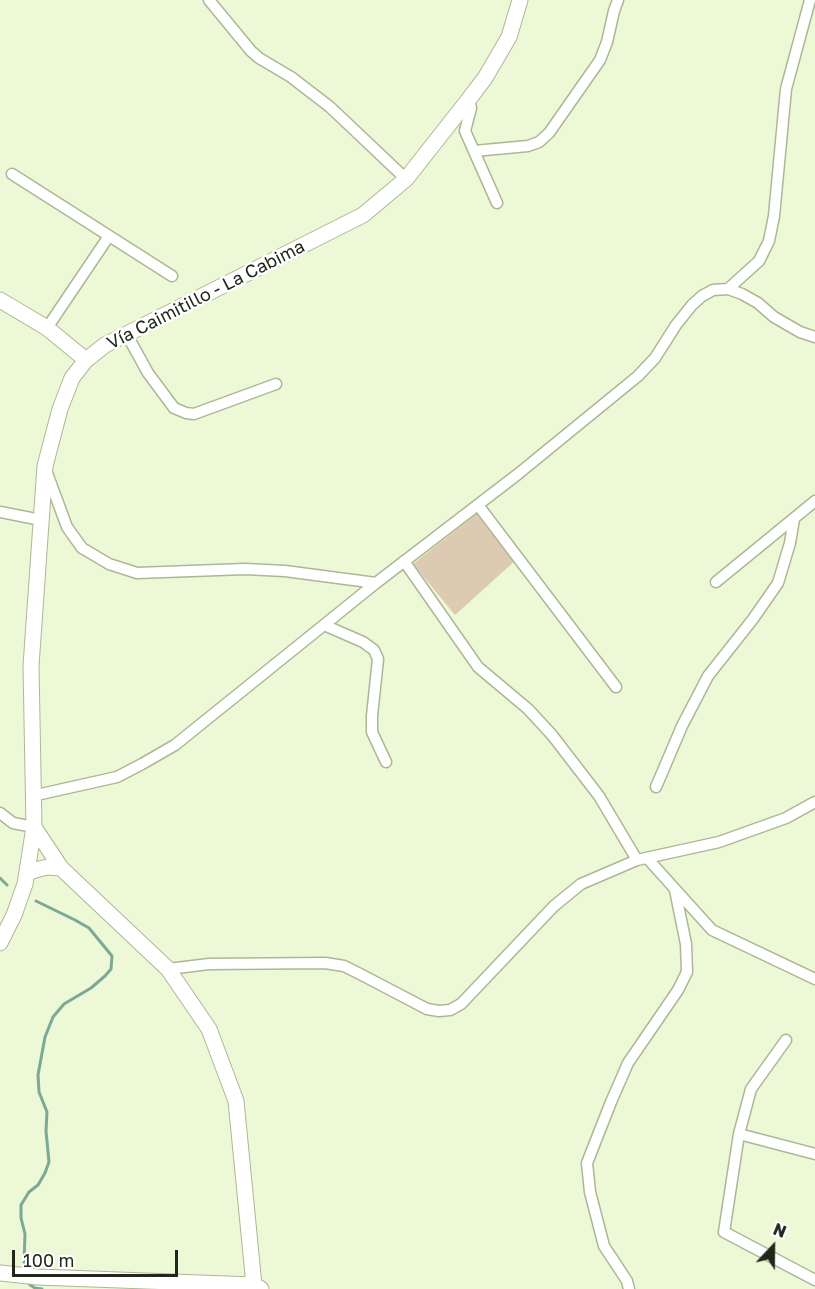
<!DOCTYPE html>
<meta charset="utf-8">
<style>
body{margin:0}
#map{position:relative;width:815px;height:1289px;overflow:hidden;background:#edf8d6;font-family:"Golos Text",sans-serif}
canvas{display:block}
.north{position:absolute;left:743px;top:1217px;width:60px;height:60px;-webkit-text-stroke:4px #fff;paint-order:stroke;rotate:22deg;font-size:16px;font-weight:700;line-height:24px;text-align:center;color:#23271a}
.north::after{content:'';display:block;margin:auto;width:21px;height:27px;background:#23271a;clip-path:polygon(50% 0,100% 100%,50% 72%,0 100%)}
.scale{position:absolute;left:12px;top:1250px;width:166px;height:27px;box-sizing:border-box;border:3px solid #23271a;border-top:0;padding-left:8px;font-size:18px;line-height:21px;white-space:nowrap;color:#23271a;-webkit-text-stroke:4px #fff;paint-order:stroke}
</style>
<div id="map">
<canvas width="815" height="1289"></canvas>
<div class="north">N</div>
<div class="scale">100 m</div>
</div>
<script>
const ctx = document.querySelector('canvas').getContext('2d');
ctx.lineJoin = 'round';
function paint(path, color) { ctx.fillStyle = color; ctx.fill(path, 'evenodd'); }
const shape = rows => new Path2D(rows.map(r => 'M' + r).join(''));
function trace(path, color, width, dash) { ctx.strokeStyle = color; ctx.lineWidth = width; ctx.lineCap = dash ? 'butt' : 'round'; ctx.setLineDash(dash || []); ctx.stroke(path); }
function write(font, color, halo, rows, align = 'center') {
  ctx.font = font + ' "Golos Text",sans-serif'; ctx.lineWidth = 5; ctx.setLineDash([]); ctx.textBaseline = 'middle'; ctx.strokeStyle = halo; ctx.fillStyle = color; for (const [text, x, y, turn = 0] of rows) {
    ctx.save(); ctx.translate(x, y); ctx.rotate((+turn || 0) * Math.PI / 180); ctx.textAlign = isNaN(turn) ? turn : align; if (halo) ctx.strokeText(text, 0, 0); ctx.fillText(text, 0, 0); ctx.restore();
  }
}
paint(shape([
 [479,512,516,560,455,615,413,564]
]), '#dccbb2');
trace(shape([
 [0,878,7,885],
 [26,1270,24,1264,25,1234,21,1218,21,1205,29,1192,38,1185,45,1173,49,1162,46,1131,47,1112,39,1092,38,1075,45,1037,53,1017,64,1004,91,988,105,976,111,969,112,956,89,928,75,920,36,901],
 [29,1282,30,1285,35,1288,42,1289]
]), '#7ca995', 3);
const street = shape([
 [209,0,251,51,259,58,291,77,330,107,406,179],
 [469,99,471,108,465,131,497,203],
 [474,151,528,146,539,142,549,133,600,60,607,42,614,11,618,0],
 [12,174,172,276],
 [728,289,759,261,769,241,774,216,786,89,810,0],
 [47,328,109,236],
 [127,335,148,373,174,408,186,413,194,414,276,384],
 [47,473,67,527,82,548,109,564,137,573,245,569,285,571,376,583],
 [478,505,616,687],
 [0,512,41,520],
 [404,561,478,667,528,709,552,735,599,796,637,860],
 [716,582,815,501],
 [324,625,363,642,374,650,378,659,372,716,372,732,386,762],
 [656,787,682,726,708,676,753,619,778,583,790,543,794,519],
 [32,796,117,777,142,764,175,745,376,583,518,474,638,376,655,358,676,325,692,305,702,296,713,290,728,289,742,294,758,303,774,317,800,332,815,337],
 [0,813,13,823,34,827],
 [647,858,712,930,815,979],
 [168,969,209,964,325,963,344,966,362,975,427,1009,439,1011,450,1010,461,1004,554,906,581,884,637,860,719,842,786,818,815,802],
 [786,1040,751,1089,739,1134,724,1232,815,1280],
 [739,1134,815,1154],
 [629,1289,627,1281,604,1246,590,1192,587,1163,611,1102,628,1063,678,990,687,972,686,944,675,890]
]);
const secondary = shape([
 [0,300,47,328,86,360],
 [34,827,61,868,168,969,209,1029,236,1101,254,1285],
 [27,873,39,869,48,867,61,868],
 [0,943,14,915,25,884,34,827,31,666,45,466,60,409,72,378,86,360,105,345,363,215,406,179,469,99,485,78,509,37,520,0],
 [0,1273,38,1277,254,1285,261,1289]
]);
trace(street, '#adb796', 13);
trace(secondary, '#adb796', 17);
trace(street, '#fff', 10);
trace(secondary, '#fff', 15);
write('18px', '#23271a', '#fff', [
 ["Vía Caimitillo - La Cabima",206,295,-27]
]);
</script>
